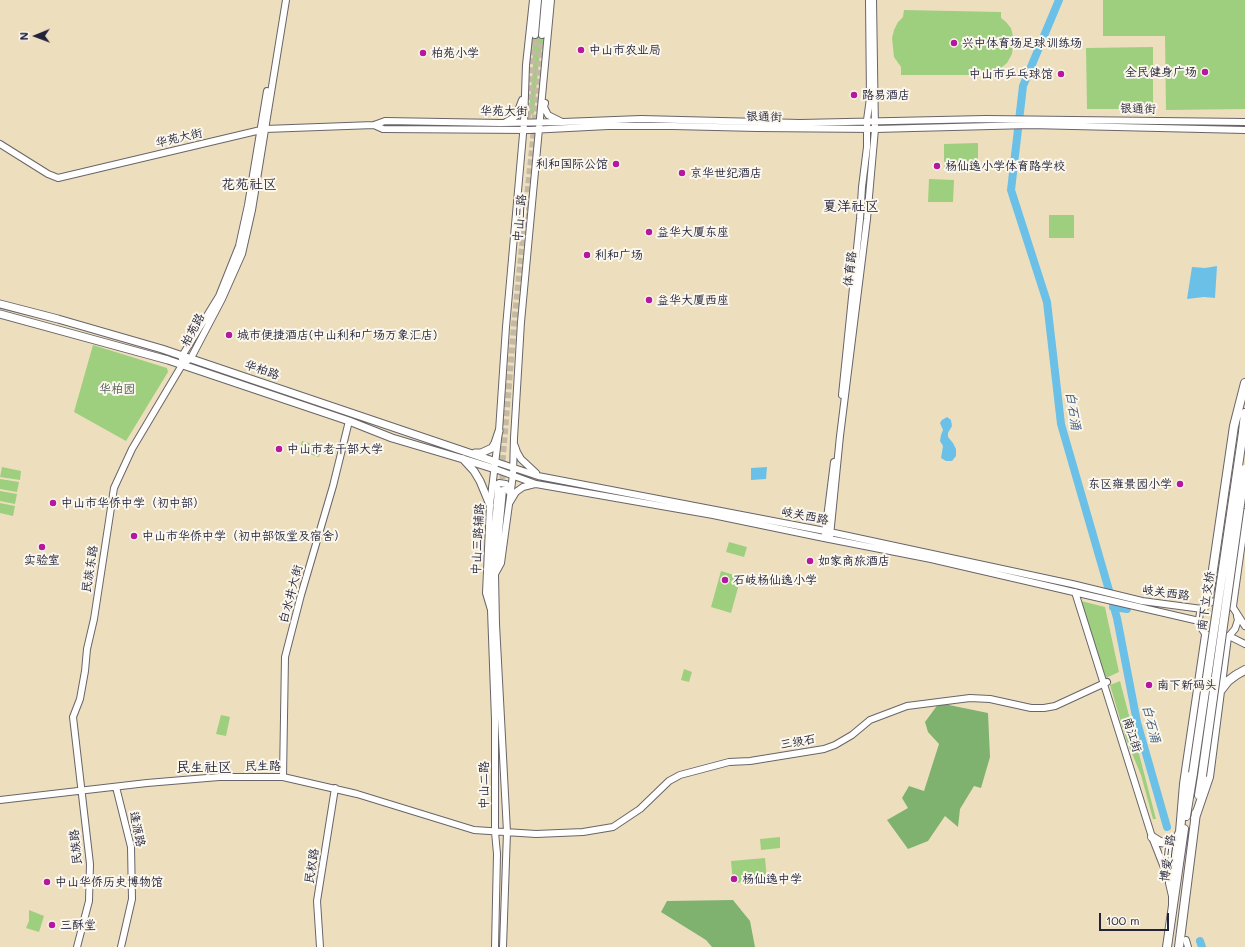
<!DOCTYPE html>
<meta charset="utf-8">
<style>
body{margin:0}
#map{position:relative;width:1245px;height:947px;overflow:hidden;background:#eddfbe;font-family:Mali,sans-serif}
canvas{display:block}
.north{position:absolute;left:16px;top:16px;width:40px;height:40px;-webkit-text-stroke:3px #fbf7ec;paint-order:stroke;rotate:269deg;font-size:11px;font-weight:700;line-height:16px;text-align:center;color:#22223b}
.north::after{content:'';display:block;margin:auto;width:14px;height:18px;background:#22223b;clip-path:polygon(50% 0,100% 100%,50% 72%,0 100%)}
.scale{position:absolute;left:1099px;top:913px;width:70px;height:18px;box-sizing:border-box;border:2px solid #22223b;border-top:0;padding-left:5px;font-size:12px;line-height:14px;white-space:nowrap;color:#22223b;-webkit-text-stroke:3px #fbf7ec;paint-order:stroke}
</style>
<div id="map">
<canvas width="1245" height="947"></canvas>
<div class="north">N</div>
<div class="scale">100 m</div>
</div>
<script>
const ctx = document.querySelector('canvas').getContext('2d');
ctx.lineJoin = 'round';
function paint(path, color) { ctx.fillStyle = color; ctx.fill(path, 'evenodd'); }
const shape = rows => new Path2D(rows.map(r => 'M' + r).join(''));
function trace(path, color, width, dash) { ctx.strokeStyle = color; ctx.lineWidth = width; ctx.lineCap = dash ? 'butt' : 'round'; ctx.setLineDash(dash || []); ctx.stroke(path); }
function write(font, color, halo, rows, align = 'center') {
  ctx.font = font + ' Mali,"LXGW WenKai TC",sans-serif'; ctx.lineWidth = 4; ctx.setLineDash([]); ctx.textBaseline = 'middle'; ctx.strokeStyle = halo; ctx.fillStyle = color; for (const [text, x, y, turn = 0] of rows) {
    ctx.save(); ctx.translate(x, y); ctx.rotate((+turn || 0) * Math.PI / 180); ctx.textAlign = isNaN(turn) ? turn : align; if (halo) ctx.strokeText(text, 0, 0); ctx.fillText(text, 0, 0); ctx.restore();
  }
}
paint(shape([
 [1103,0,1245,0,1245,109,1166,110,1165,36,1103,36],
 [904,10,1001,12,1001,18,1006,22,1011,28,1013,36,1013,46,1012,54,1007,63,1001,68,1001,75,901,75,901,67,894,57,892,38,894,30,898,22,903,17],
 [532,35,545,36,539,60,534,113,531,115,529,113,533,68],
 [1153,47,1153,109,1087,109,1086,48],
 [978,143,978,168,944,168,944,144],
 [929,179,954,180,953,202,928,202],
 [1049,215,1074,215,1074,238,1049,238],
 [93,345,167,368,168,372,126,441,74,412],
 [302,441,322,447,319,457,299,451],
 [2,467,21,471,20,480,0,477],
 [0,479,19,482,17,492,0,489],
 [0,491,17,494,15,504,0,501],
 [0,503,15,506,13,516,0,513],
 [729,542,747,547,744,557,726,552],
 [721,571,741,577,731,613,711,607],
 [1081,601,1105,607,1119,672,1106,678],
 [684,669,692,672,689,682,681,680],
 [1120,681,1156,819,1153,819,1141,775,1126,739,1110,685],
 [221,715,230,717,226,736,216,734],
 [780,837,780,848,761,850,760,839],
 [765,858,767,880,733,883,731,861],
 [29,910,44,916,39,932,26,928,29,921]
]), '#9dcf7f');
paint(shape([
 [939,703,988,713,990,757,981,788,974,786,960,809,958,827,945,816,928,841,908,849,887,820,908,808,902,798,909,786,924,791,939,744,928,732,925,722],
 [733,900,750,921,755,947,712,947,706,940,661,912,667,901]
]), '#7eb26e');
paint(shape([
 [1217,266,1215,298,1204,297,1187,299,1192,267,1205,268],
 [947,417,951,420,952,426,948,433,948,437,953,443,956,449,956,456,952,461,946,461,941,458,943,446,940,441,941,435,943,430,940,423,942,420],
 [767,467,766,479,751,480,751,468]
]), '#6bc0e8');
trace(shape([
 [1059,0,1023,86,1011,190,1047,302,1061,424,1117,618,1137,722,1167,827],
 [1113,607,1127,609],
 [1200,941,1202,947]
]), '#6bc0e8', 8);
trace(shape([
 [527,127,535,35],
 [503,488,502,467,514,325,533,139,542,35]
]), '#c4b9a4', 6, [6, 3]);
const secondary = shape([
 [535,35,538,0],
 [542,35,545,0],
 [545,103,544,107,548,115,562,122],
 [506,122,516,116,522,100],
 [374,125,383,129,530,130,608,126,673,126,757,128,875,129,1030,125,1245,130],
 [0,144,48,174,58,178,265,129,374,125,385,121,501,123,563,122,641,119,800,123,986,119,1245,122],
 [182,359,182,356,219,296,239,246,248,205,267,91],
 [842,395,860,219,862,187,867,147,867,120,870,98,869,0],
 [515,446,517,452,521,459,536,473],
 [496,462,538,476,825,531,1072,584,1142,601,1202,609],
 [495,469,536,484,713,515,824,538,931,559,1199,621],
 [492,487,499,483,506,484,509,492],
 [510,502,516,492,523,487,535,484],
 [825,534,834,462],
 [830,536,840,436,867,219,875,129,873,0],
 [495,574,501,563,513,475,514,438,521,322,551,0],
 [1075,592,1152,837,1170,883],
 [491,610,486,593,490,505,499,431,506,327,524,123,526,65,533,0],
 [1237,616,1238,620,1235,629,1229,636,1222,639,1211,638,1206,635,1200,626,1199,619,1200,613,1202,609,1211,602,1216,601,1222,601,1232,606,1245,626],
 [1229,636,1245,644],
 [283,777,285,657,301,595,333,486,349,421],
 [116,787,131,847,132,899,121,947],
 [0,800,147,783,219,777,283,777,357,794,474,830,536,834,583,832,613,827,640,809,669,781,680,775,729,762,750,761,824,749,835,745,852,735,870,720,907,706,970,698,990,699,1031,708,1044,708,1055,706,1107,682],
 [1186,940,1188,947],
 [77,947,89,901,90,864,73,717,80,699,85,671,87,649,94,619,114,488,132,449,182,365,191,358,222,299,242,254,252,210,286,0],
 [320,947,317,901,335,788],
 [495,947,497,854,495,832,495,720,491,610,491,574,498,489],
 [503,947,507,832,496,624,495,574,503,490]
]);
const primary = shape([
 [0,304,58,319,162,349,496,462],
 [0,314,168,360,349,421,392,438,463,459,495,469],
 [475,453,481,453,492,448,495,443,499,431],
 [463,459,474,471,480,481,490,505]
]);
const highway = shape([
 [1243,432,1245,413],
 [1206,605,1210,590,1234,426,1245,383],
 [1232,606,1245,513],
 [1221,690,1228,681,1236,675,1245,670],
 [1199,795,1202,776],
 [1186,816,1193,773],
 [1195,818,1209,777,1227,637],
 [1152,837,1160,842,1168,843,1176,842,1179,839],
 [1173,905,1173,896,1170,883,1171,876,1176,840,1180,832,1184,784,1206,635],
 [1167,947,1184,829],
 [1179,947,1196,813]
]);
trace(secondary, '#696469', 8);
trace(primary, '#696469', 9);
trace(highway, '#696469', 10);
trace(secondary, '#fff', 6);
trace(primary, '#fff', 7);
trace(highway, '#fff', 8);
const highwayBridge = shape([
 [1193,773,1243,432],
 [1202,776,1245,469]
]);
trace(highwayBridge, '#696469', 10, []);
trace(highwayBridge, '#fff', 8);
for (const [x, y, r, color] of [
 [954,43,4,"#b5179e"],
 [581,50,4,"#b5179e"],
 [423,53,4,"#b5179e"],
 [1205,72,4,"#b5179e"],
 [1061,74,4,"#b5179e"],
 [854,95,4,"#b5179e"],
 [616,164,4,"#b5179e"],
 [937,166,4,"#b5179e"],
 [682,173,4,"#b5179e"],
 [649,232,4,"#b5179e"],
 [587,255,4,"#b5179e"],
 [649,300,4,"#b5179e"],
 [229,335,4,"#b5179e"],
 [279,449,4,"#b5179e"],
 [1180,484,4,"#b5179e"],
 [53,503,4,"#b5179e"],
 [134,536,4,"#b5179e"],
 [42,547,4,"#b5179e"],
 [810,561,4,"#b5179e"],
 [725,580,4,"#b5179e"],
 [1149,685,4,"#b5179e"],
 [734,879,4,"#b5179e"],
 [47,882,4,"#b5179e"],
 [52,925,4,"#b5179e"]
]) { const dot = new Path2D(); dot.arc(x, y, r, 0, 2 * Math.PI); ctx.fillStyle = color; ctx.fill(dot); trace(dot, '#fbf7ec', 1.5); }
write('12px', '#22223b', '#fbf7ec', [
 ["兴中体育场足球训练场",962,43],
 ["中山市农业局",589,50],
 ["柏苑小学",431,53],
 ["全民健身广场",1197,72,"right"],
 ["中山市乒乓球馆",1053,74,"right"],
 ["路易酒店",862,95],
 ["利和国际公馆",608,164,"right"],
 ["杨仙逸小学体育路学校",945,166],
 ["京华世纪酒店",690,173],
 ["益华大厦东座",657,232],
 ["利和广场",595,255],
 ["益华大厦西座",657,300],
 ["城市便捷酒店(中山利和广场万象汇店)",237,335],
 ["中山市老干部大学",287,449],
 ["东区雍景园小学",1172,484,"right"],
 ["中山市华侨中学（初中部）",61,503],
 ["中山市华侨中学（初中部饭堂及宿舍）",142,536],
 ["实验室",42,560,"center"],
 ["如家商旅酒店",818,561],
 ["石岐杨仙逸小学",733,580],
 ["南下新码头",1157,685],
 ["杨仙逸中学",742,879],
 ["中山华侨历史博物馆",55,882],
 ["三酥堂",60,925]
], 'left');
write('12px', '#22223b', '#fbf7ec', [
 ["银通街",1138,109,1],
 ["华苑大街",504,111],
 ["银通街",764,117,1],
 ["华苑大街",179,138,-13],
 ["中山三路",520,218,-85],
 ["体育路",850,269,-83],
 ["柏苑路",193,330,-62],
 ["华柏路",262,370,19],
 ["岐关西路",805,516,11],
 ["中山三路辅路",478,539,-87],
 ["民族东路",90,569,-81],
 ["岐关西路",1166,593,8],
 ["白水井大街",291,594,-75],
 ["南下立交桥",1206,601,-82],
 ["南江街",1132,735,72],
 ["三级石",798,742,-10],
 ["民生路",263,766],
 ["中山二路",484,785,-90],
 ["逢源路",137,829,78],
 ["民族路",76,847,-96],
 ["博爱三路",1168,858,-82],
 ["民权路",312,866,-81]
]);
write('12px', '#47564f', '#fbf7ec', [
 ["华柏园",117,389]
]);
write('italic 13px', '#3c5978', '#fbf7ec', [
 ["白石涌",1073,411,81],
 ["白石涌",1151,724,76]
]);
write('14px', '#22223b', '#fbf7ec', [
 ["花苑社区",249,185],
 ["夏洋社区",851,207],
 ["民生社区",204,768]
]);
</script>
